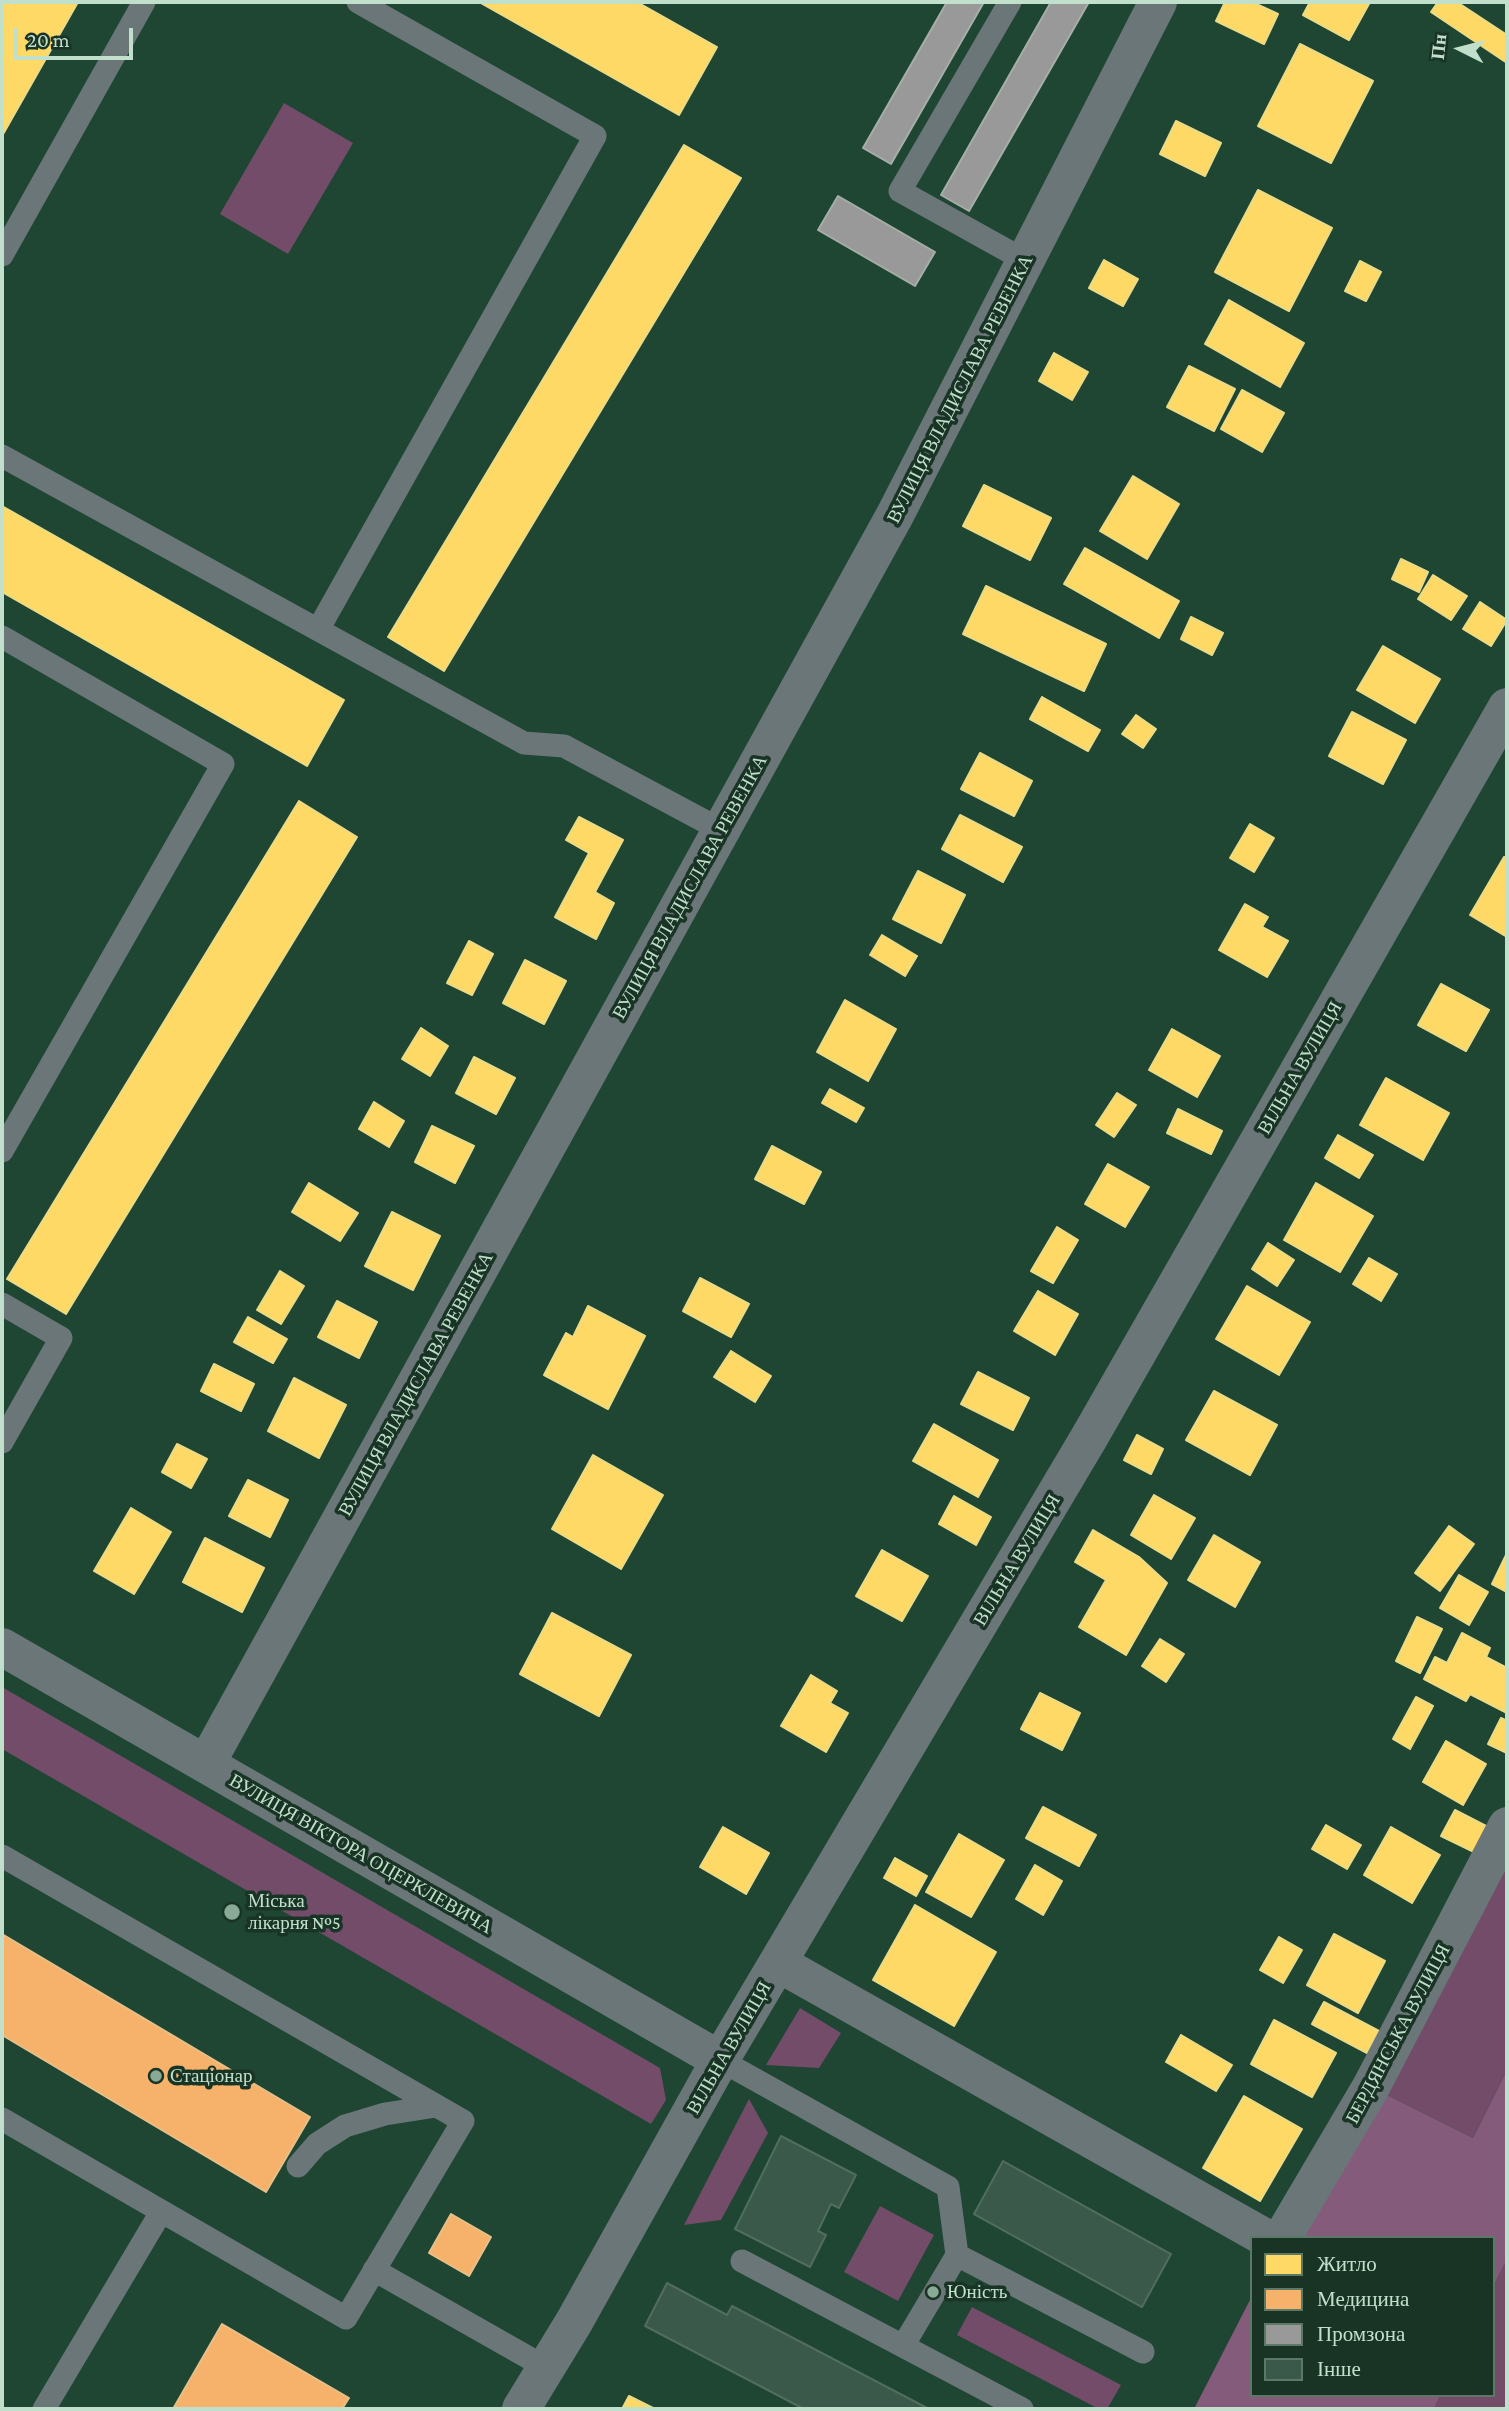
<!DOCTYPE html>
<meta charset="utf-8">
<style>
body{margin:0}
#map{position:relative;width:1509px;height:2411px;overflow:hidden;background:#1f4533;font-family:"Crimson Pro",serif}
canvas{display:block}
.frame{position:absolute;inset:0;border:4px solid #c1e0cc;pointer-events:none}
.legend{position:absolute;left:1250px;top:2236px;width:245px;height:161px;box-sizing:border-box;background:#193425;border:2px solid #5c7968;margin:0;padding:9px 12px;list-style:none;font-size:21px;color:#c1e0cc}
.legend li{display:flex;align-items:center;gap:14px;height:35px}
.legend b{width:35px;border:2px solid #5c7968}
.north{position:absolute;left:1425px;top:14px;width:70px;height:70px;-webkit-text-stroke:5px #193425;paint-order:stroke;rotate:276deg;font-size:19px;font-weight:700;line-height:28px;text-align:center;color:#c1e0cc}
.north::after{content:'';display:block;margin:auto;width:24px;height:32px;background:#c1e0cc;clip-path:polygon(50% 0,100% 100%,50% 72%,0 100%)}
.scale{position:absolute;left:14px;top:28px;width:119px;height:32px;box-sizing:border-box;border:4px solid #c1e0cc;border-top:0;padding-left:9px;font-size:21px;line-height:24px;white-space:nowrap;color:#c1e0cc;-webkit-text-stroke:5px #193425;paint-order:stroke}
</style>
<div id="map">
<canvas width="1509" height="2411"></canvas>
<div class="frame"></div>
<ul class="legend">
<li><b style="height:19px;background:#ffd966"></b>Житло</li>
<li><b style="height:19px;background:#f6b26b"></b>Медицина</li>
<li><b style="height:19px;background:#999"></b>Промзона</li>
<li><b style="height:19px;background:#3b594a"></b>Інше</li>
</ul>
<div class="north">Пн</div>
<div class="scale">20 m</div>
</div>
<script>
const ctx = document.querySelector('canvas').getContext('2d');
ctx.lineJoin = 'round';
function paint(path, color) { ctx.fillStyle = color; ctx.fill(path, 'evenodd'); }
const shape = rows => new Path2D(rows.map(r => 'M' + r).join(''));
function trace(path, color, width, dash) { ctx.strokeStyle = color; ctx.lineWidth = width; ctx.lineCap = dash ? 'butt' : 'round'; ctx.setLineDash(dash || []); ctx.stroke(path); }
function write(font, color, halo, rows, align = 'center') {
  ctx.font = font + ' "Crimson Pro",serif'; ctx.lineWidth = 7; ctx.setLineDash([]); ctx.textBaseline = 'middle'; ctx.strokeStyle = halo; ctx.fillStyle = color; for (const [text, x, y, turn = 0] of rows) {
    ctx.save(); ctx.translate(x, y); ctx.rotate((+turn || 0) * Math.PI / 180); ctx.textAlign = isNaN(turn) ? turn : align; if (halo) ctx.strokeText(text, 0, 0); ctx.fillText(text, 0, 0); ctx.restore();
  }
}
paint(shape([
 [284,103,353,143,288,254,220,214],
 [2,1687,660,2068,666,2100,651,2124,2,1749],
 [1507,1826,1507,2070,1473,2138,1371,2087],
 [800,2008,841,2033,819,2068,766,2065],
 [749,2099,768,2133,721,2220,684,2225],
 [880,2206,934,2235,898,2301,844,2272],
 [1507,2259,1507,2409,1434,2409,1440,2395,1493,2395,1493,2287],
 [972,2307,1121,2385,1107,2409,1099,2409,957,2335]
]), '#724c69');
paint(shape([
 [1507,2070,1507,2259,1493,2287,1493,2238,1282,2238,1371,2087,1473,2138],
 [1252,2296,1252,2395,1440,2395,1434,2409,1194,2409]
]), '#855b7b');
const homes = shape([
 [2,2,78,2,2,136,2,2],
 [479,2,637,2,717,47,679,115,479,2],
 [1225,2,1252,2,1278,14,1264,44,1216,21,1225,2],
 [1310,2,1370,2,1349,40,1303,15,1310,2],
 [1438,2,1457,2,1507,35,1507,63,1431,12,1438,2],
 [1300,44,1373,81,1331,163,1258,126,1300,44],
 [1176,121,1221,143,1205,176,1160,154,1176,121],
 [684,145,741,178,444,671,388,637,684,145],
 [1258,190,1332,228,1289,311,1215,272,1258,190],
 [1104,260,1138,279,1123,306,1089,288,1104,260],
 [1360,261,1381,272,1366,301,1345,291,1360,261],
 [1229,300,1304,343,1280,387,1205,344,1229,300],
 [1054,353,1088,372,1072,400,1039,381,1054,353],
 [1189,366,1235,389,1214,431,1167,407,1189,366],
 [1242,390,1284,413,1262,452,1221,429,1242,390],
 [1133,476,1179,504,1147,559,1100,531,1133,476],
 [984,485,1051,518,1030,560,963,526,984,485],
 [2,506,344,700,307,766,2,592,2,506],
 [1085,548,1179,601,1159,638,1064,584,1085,548],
 [1401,559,1428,572,1419,592,1392,579,1401,559],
 [1433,575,1467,596,1451,620,1418,599,1433,575],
 [986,586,1106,644,1084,691,963,634,986,586],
 [1480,602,1507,620,1491,646,1463,629,1480,602],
 [1191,617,1223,633,1212,655,1181,639,1191,617],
 [1383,646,1440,679,1415,723,1357,690,1383,646],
 [1042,697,1100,730,1088,751,1030,719,1042,697],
 [1352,712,1406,740,1383,784,1329,756,1352,712],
 [1136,715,1156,729,1143,748,1122,734,1136,715],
 [980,753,1032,781,1014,816,961,789,980,753],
 [299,801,357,837,66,1314,7,1279,299,801],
 [960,815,1022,847,1003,882,942,849,960,815],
 [579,817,623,840,595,892,614,903,596,939,555,917,589,853,566,840,579,817],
 [1250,824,1274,838,1254,872,1230,858,1250,824],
 [1504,857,1507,858,1507,937,1470,915,1504,857],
 [918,871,965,895,941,943,893,919,918,871],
 [1245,904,1268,917,1262,927,1288,941,1267,977,1219,950,1245,904],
 [882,935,917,956,905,976,870,955,882,935],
 [469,941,493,954,472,995,447,983,469,941],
 [525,960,566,981,544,1024,503,1003,525,960],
 [1441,984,1489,1010,1466,1051,1418,1025,1441,984],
 [845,1000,896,1029,868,1081,817,1052,845,1000],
 [421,1028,448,1046,430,1076,402,1059,421,1028],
 [1172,1029,1220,1056,1197,1097,1149,1070,1172,1029],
 [474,1057,515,1078,496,1114,456,1093,474,1057],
 [1386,1078,1449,1113,1423,1160,1360,1125,1386,1078],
 [830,1089,864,1108,856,1122,822,1103,830,1089],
 [1117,1093,1136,1105,1114,1137,1096,1125,1117,1093],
 [374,1102,404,1121,389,1147,359,1129,374,1102],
 [1178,1109,1222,1131,1211,1154,1167,1133,1178,1109],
 [432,1126,474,1146,455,1183,415,1162,432,1126],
 [1338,1135,1373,1155,1359,1178,1325,1158,1338,1135],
 [772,1146,821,1172,804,1204,755,1179,772,1146],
 [1108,1164,1149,1187,1125,1227,1085,1204,1108,1164],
 [309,1183,358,1213,340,1241,292,1212,309,1183],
 [1316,1183,1373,1216,1340,1272,1284,1240,1316,1183],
 [392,1212,440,1236,413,1290,365,1266,392,1212],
 [1057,1227,1078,1240,1053,1283,1031,1271,1057,1227],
 [1268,1243,1294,1260,1277,1286,1252,1269,1268,1243],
 [1369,1258,1397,1274,1381,1301,1353,1284,1369,1258],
 [280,1271,304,1286,281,1324,257,1310,280,1271],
 [700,1278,749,1304,731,1337,683,1311,700,1278],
 [1247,1286,1310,1322,1279,1375,1216,1339,1247,1286],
 [1038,1291,1078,1314,1055,1355,1014,1331,1038,1291],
 [337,1301,377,1322,359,1358,318,1337,337,1301],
 [588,1306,645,1336,608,1409,544,1375,566,1333,573,1337,588,1306],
 [248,1317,287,1339,273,1363,234,1342,248,1317],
 [731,1351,771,1376,755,1402,714,1377,731,1351],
 [214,1364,254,1384,241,1411,201,1391,214,1364],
 [978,1372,1029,1398,1013,1430,961,1404,978,1372],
 [294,1378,346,1405,319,1458,268,1431,294,1378],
 [1214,1391,1277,1425,1250,1475,1186,1440,1214,1391],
 [934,1424,998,1460,978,1497,913,1461,934,1424],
 [1137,1435,1163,1449,1151,1474,1124,1460,1137,1435],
 [177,1444,207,1459,191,1488,162,1472,177,1444],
 [593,1455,663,1495,621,1569,552,1529,593,1455],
 [248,1480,288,1500,270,1537,229,1516,248,1480],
 [1154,1495,1195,1518,1171,1559,1131,1535,1154,1495],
 [954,1496,991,1517,976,1545,939,1524,954,1496],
 [131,1508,171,1532,134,1594,94,1571,131,1508],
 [1449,1526,1474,1544,1440,1591,1415,1573,1449,1526],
 [1093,1530,1139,1557,1167,1583,1126,1655,1079,1627,1106,1580,1075,1562,1093,1530],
 [1214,1535,1260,1562,1235,1607,1188,1580,1214,1535],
 [205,1538,264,1568,242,1612,183,1582,205,1538],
 [882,1550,928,1576,902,1621,856,1596,882,1550],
 [1507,1553,1507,1592,1492,1584,1507,1553],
 [1459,1575,1488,1592,1469,1625,1440,1608,1459,1575],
 [552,1613,631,1655,599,1716,520,1674,552,1613],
 [1417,1617,1442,1629,1420,1673,1396,1661,1417,1617],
 [1462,1633,1490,1648,1486,1657,1507,1668,1507,1713,1470,1694,1466,1701,1424,1679,1435,1657,1447,1663,1462,1633],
 [1160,1639,1184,1654,1166,1682,1142,1666,1160,1639],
 [811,1675,837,1691,830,1703,848,1713,826,1752,781,1726,811,1675],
 [1040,1693,1080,1713,1062,1750,1021,1729,1040,1693],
 [1416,1697,1433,1706,1410,1749,1393,1739,1416,1697],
 [1501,1718,1507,1721,1507,1753,1488,1744,1501,1718],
 [1446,1741,1486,1764,1463,1805,1423,1782,1446,1741],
 [1043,1807,1096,1835,1079,1866,1026,1838,1043,1807],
 [1455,1810,1488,1827,1474,1852,1441,1836,1455,1810],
 [1326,1825,1361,1845,1347,1869,1312,1849,1326,1825],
 [723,1827,769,1853,746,1894,700,1867,723,1827],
 [1391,1827,1440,1855,1412,1903,1364,1875,1391,1827],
 [959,1834,1004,1860,971,1917,926,1892,959,1834],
 [895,1858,927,1876,916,1896,884,1878,895,1858],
 [1035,1865,1062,1881,1043,1915,1016,1899,1035,1865],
 [915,1905,996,1952,954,2026,873,1980,915,1905],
 [1334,1934,1385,1961,1358,2013,1307,1985,1334,1934],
 [1279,1937,1302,1950,1283,1983,1260,1970,1279,1937],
 [1324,2002,1379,2031,1367,2053,1312,2024,1324,2002],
 [1274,2020,1336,2053,1312,2097,1251,2064,1274,2020],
 [1181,2035,1232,2065,1216,2091,1166,2062,1181,2035],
 [1244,2096,1302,2129,1260,2201,1203,2168,1244,2096],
 [629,2396,655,2409,622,2409,629,2396]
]);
paint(homes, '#ffd966');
trace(homes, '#ecdb85', 2);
const health = shape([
 [2,1934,310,2117,266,2192,2,2035,2,1934],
 [451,2214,491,2237,469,2276,429,2253,451,2214],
 [222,2324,349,2398,342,2409,173,2409,222,2324]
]);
paint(health, '#f6b26b');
trace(health, '#e6c088', 2);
const industry = shape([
 [947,2,984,2,891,164,863,148,947,2],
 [1051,2,1089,2,969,211,941,195,1051,2],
 [838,196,935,252,915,286,818,230,838,196]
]);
paint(industry, '#999');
trace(industry, '#a5aea8', 2);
const building = shape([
 [781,2136,856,2175,839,2208,831,2204,818,2231,826,2235,810,2267,735,2229,781,2136],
 [1003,2161,1171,2254,1142,2307,974,2214,1003,2161],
 [667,2283,727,2315,732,2306,929,2409,804,2409,645,2326,667,2283]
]);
paint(building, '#3b594a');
trace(building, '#506d5e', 2);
trace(shape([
 [1010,2,900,191,1026,261],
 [2,255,144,2],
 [2,456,524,743,564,746,721,830],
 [319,628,595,136,358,2],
 [2,637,223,764,2,1151],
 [2,1304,61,1338,2,1442],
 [2,1856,463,2121,346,2318,2,2119],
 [720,2060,948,2187,957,2255,903,2346],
 [298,2166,317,2144,345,2126,385,2114,436,2106],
 [957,2255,1143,2352],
 [742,2261,1022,2409],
 [374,2270,545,2367],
 [44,2409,161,2212]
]), '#6a7678', 23);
trace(shape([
 [2,1647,720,2060],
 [206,1764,895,515,1158,2],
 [778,1963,1266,2238],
 [1282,2238,1371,2087,1507,1826],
 [521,2409,574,2322,720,2060,1090,1436,1507,707]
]), '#6a7678', 38);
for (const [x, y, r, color] of [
 [232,1912,9,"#88aa96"],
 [156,2076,7,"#88aa96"],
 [933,2292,7,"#88aa96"]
]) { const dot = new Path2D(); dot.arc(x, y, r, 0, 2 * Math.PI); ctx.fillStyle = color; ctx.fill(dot); trace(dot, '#193425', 2.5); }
write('19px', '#c1e0cc', '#193425', [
 ["ВУЛИЦЯ ВЛАДИСЛАВА РЕВЕНКА",960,389,-63],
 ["ВУЛИЦЯ ВЛАДИСЛАВА РЕВЕНКА",690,887,-61],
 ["ВІЛЬНА ВУЛИЦЯ",1300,1068,-60],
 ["ВУЛИЦЯ ВЛАДИСЛАВА РЕВЕНКА",416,1384,-61],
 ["ВІЛЬНА ВУЛИЦЯ",1017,1560,-59],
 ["ВУЛИЦЯ ВІКТОРА ОЦЕРКЛЕВИЧА",361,1854,30],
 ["БЕРДЯНСЬКА ВУЛИЦЯ",1398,2034,-62],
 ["ВІЛЬНА ВУЛИЦЯ",729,2048,-60]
]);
write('19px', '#c1e0cc', '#193425', [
 ["Міська",248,1901],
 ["лікарня №5",248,1923],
 ["Стаціонар",170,2076],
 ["Юність",947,2292]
], 'left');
</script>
